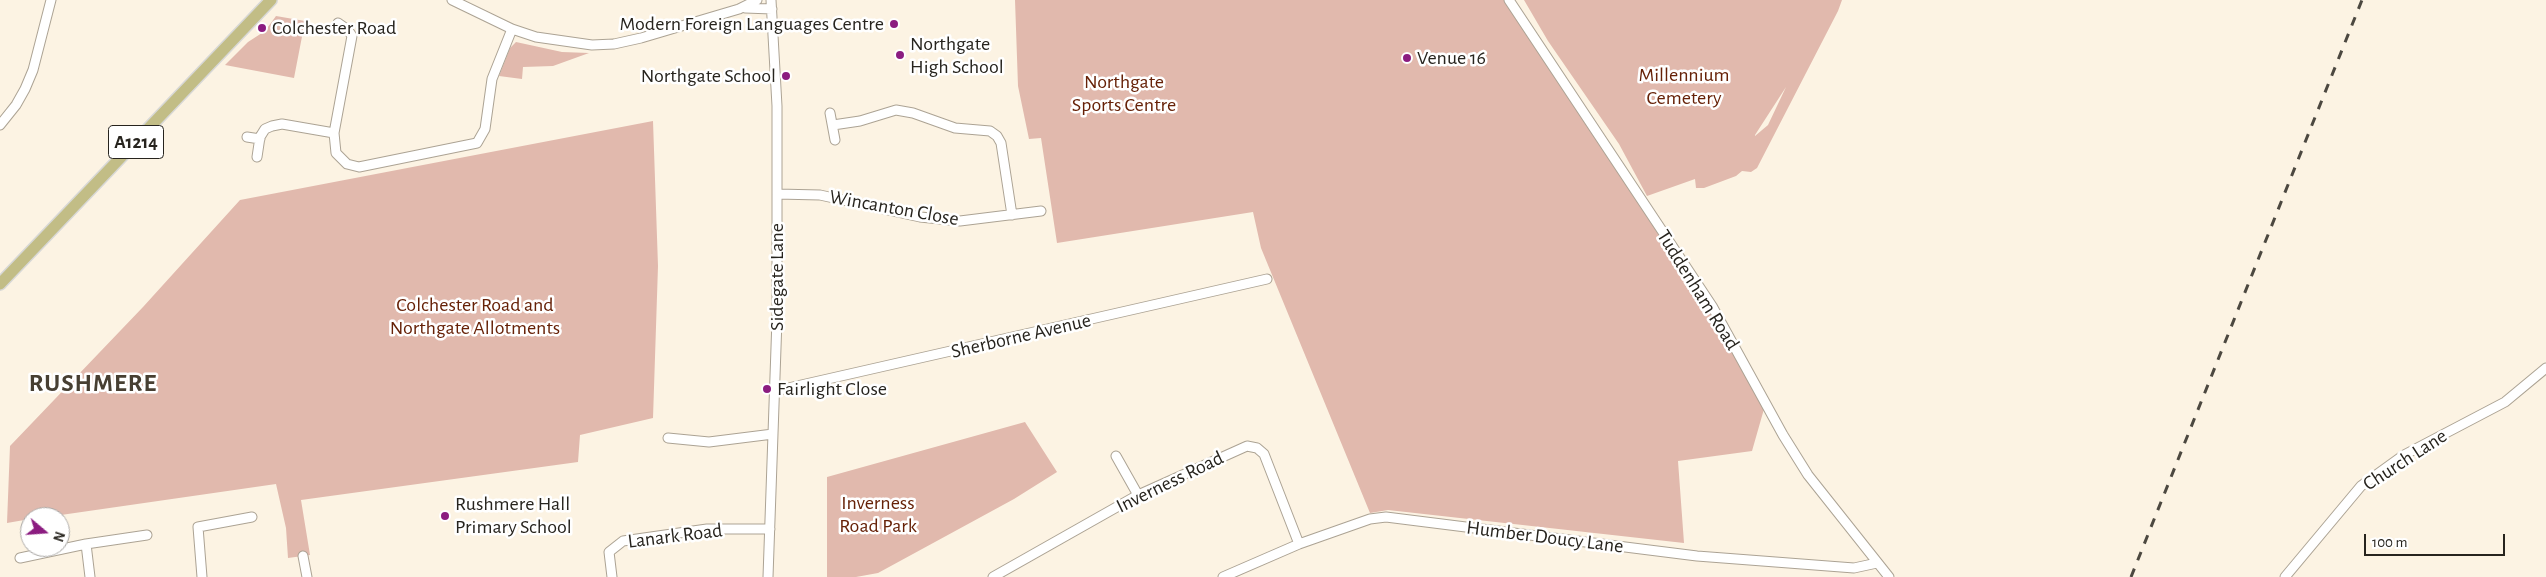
<!DOCTYPE html>
<style>
body{margin:0}
#map{position:relative;width:2546px;height:577px;overflow:hidden;background:#fcf3e3;font-family:"Alegreya Sans",sans-serif}
canvas{display:block}
.north{position:absolute;left:20px;top:507px;width:50px;height:50px;box-sizing:border-box;background:#fff;border:1px solid #a9a7a5;border-radius:50%;rotate:108deg;font-size:14px;font-weight:700;line-height:20px;text-align:center;color:#27241e}
.north::after{content:'';display:block;margin:auto;width:18px;height:22px;background:#8b1c80;clip-path:polygon(50% 0,100% 100%,50% 72%,0 100%)}
.scale{position:absolute;left:2364px;top:534px;width:141px;height:22px;box-sizing:border-box;border:2px solid #27241e;border-top:0;padding-left:6px;font-size:15px;line-height:18px;white-space:nowrap;color:#27241e;-webkit-text-stroke:4px #fff;paint-order:stroke}
</style>
<div id="map">
<canvas width="2546" height="577"></canvas>
<div class="north">N</div>
<div class="scale">100 m</div>
</div>
<script>
const ctx = document.querySelector('canvas').getContext('2d');
ctx.lineJoin = 'round';
function paint(path, color) { ctx.fillStyle = color; ctx.fill(path, 'evenodd'); }
const shape = rows => new Path2D(rows.map(r => 'M' + r).join(''));
function trace(path, color, width, dash) { ctx.strokeStyle = color; ctx.lineWidth = width; ctx.lineCap = dash ? 'butt' : 'round'; ctx.setLineDash(dash || []); ctx.stroke(path); }
function write(font, color, halo, rows, align = 'center') {
  ctx.font = font + ' "Alegreya Sans",sans-serif'; ctx.lineWidth = 5; ctx.setLineDash([]); ctx.textBaseline = 'middle'; ctx.strokeStyle = halo; ctx.fillStyle = color; for (const [text, x, y, turn = 0] of rows) {
    ctx.save(); ctx.translate(x, y); ctx.rotate((+turn || 0) * Math.PI / 180); ctx.textAlign = isNaN(turn) ? turn : align; if (halo) ctx.strokeText(text, 0, 0); ctx.fillText(text, 0, 0); ctx.restore();
  }
}
paint(shape([
 [1015,0,1505,0,1710,313,1764,409,1752,451,1678,461,1684,543,1388,510,1370,513,1261,248,1253,212,1057,243,1041,138,1029,139,1018,86],
 [1524,0,1842,0,1838,11,1757,168,1751,172,1742,171,1736,176,1704,188,1696,188,1695,179,1647,196,1619,144,1548,41],
 [1786,87,1768,125,1755,136,1755,135],
 [276,16,305,21,294,78,225,65,248,42,265,31],
 [516,42,562,52,589,53,553,66,523,67,522,79,499,76,510,48],
 [653,121,658,266,653,418,580,435,578,462,301,500,310,555,288,558,286,528,276,484,47,517,30,517,30,519,7,523,10,446,143,307,240,200],
 [1025,422,1057,472,1014,499,878,573,856,577,827,577,827,477]
]), '#e1b9ad');
const minor = shape([
 [452,0,512,29,536,37,592,45,614,44,641,38,739,9,757,0],
 [1509,0,1712,306,1783,435,1808,475,1889,577],
 [745,8,772,9],
 [830,113,835,140],
 [0,125,16,105,25,89,33,70,51,0],
 [833,125,860,121,896,110,913,113,955,128,990,131,997,136,1001,143,1012,215],
 [334,133,336,153,347,164,359,167,477,143,485,129,492,79,512,29],
 [247,137,260,139],
 [257,157,260,137,265,129,272,126,282,124,334,133,352,36,348,30,338,23],
 [777,194,820,195,920,217,960,221,1041,211],
 [775,391,1267,279],
 [668,438,709,442,773,434],
 [1116,456,1138,495],
 [86,544,90,577],
 [303,556,307,577],
 [20,558,86,544,147,535],
 [202,577,198,527,252,517],
 [612,577,609,552,623,541,707,529,770,529],
 [768,577,777,319,777,106,771,0],
 [993,577,1138,495,1247,446,1257,448,1264,454,1299,544],
 [1223,577,1299,544,1370,519,1386,517,1697,556,1854,568,1877,563],
 [2285,577,2361,486,2404,455,2505,402,2546,368]
]);
const major = shape([
 [0,284,271,0]
]);
trace(minor, '#aca394', 11);
trace(major, '#d8d8d6', 14);
trace(minor, '#fff', 9);
trace(major, '#c2bd86', 11);
trace(shape([
 [2131,577,2362,0]
]), '#4c4840', 3, [9, 9]);
for (const [x, y, r, color] of [
 [894,24,5,"#8b1c80"],
 [262,28,5,"#8b1c80"],
 [900,55,5,"#8b1c80"],
 [1407,58,5,"#8b1c80"],
 [786,76,5,"#8b1c80"],
 [767,389,5,"#8b1c80"],
 [445,516,5,"#8b1c80"]
]) { const dot = new Path2D(); dot.arc(x, y, r, 0, 2 * Math.PI); ctx.fillStyle = color; ctx.fill(dot); trace(dot, '#fff', 2); }
for (const [x, y, w] of [
 [136,142,55]
]) { const box = new Path2D(); box.roundRect(x - w / 2, y - 16.5, w, 33, 4); ctx.fillStyle = '#fff'; ctx.fill(box); trace(box, '#27241e', 1); }
write('bold 19px', '#27241e', null, [
 ["A1214",136,142]
]);
write('20px', '#27241e', '#fff', [
 ["Modern Foreign Languages Centre",884,24,"right"],
 ["Colchester Road",272,28],
 ["Northgate",910,44],
 ["High School",910,67],
 ["Venue 16",1417,58],
 ["Northgate School",776,76,"right"],
 ["Fairlight Close",777,389],
 ["Rushmere Hall",455,504],
 ["Primary School",455,527]
], 'left');
write('20px', '#662107', '#fff', [
 ["Millennium",1684,75],
 ["Cemetery",1684,98],
 ["Northgate",1124,82],
 ["Sports Centre",1124,105],
 ["Colchester Road and",475,305],
 ["Northgate Allotments",475,328],
 ["Inverness",878,503],
 ["Road Park",878,526]
]);
write('20px', '#27241e', '#fff', [
 ["Wincanton Close",894,208,10],
 ["Sidegate Lane",777,277,-90],
 ["Tuddenham Road",1698,290,58],
 ["Sherborne Avenue",1021,336,-13],
 ["Church Lane",2405,460,-33],
 ["Inverness Road",1170,482,-26],
 ["Lanark Road",675,536,-7],
 ["Humber Doucy Lane",1545,537,7]
]);
ctx.letterSpacing = '1px';
write('bold 25px', '#473f32', '#fff', [
 ["RUSHMERE",93,383]
]);
ctx.letterSpacing = '0px';
</script>
